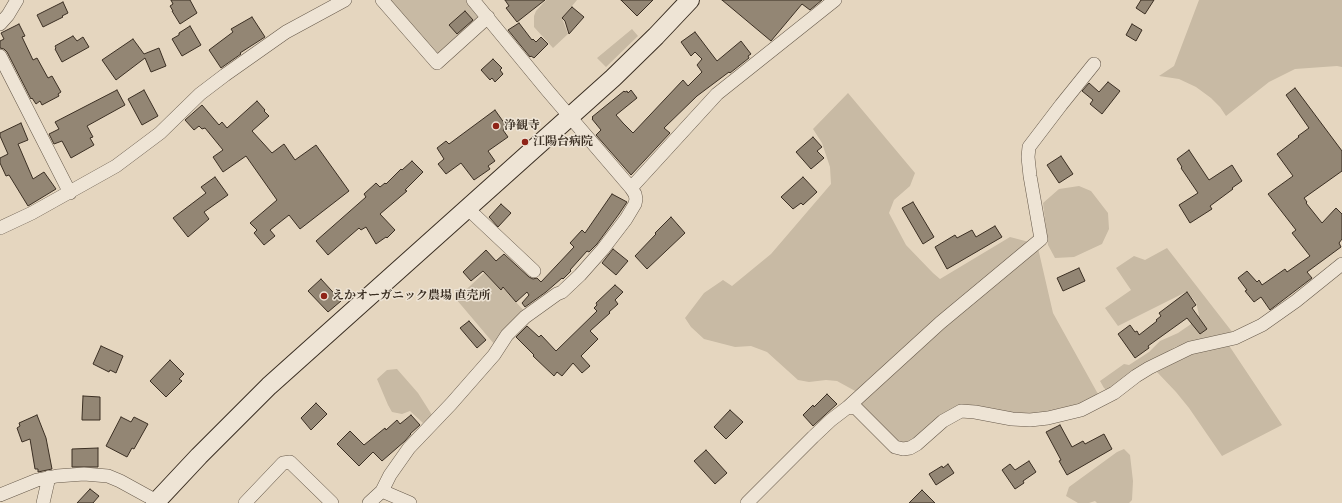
<!DOCTYPE html>
<meta charset="utf-8">
<style>
body{margin:0}
canvas{display:block;background:#e5d6bf}
</style>
<canvas width="1342" height="503"></canvas>
<script>
const ctx = document.querySelector('canvas').getContext('2d');
ctx.lineJoin = 'round';
function paint(path, color) { ctx.fillStyle = color; ctx.fill(path, 'evenodd'); }
const shape = rows => new Path2D(rows.map(r => 'M' + r).join(''));
function trace(path, color, width, dash) { ctx.strokeStyle = color; ctx.lineWidth = width; ctx.lineCap = dash ? 'butt' : 'round'; ctx.setLineDash(dash || []); ctx.stroke(path); }
function write(font, color, halo, rows, align = 'center') {
  ctx.font = font + ' "IM FELL Great Primer","Noto Serif JP",serif'; ctx.lineWidth = 3; ctx.setLineDash([]); ctx.textBaseline = 'middle'; ctx.strokeStyle = halo; ctx.fillStyle = color; for (const [text, x, y, turn = 0] of rows) {
    ctx.save(); ctx.translate(x, y); ctx.rotate((+turn || 0) * Math.PI / 180); ctx.textAlign = isNaN(turn) ? turn : align; if (halo) ctx.strokeText(text, 0, 0); ctx.fillText(text, 0, 0); ctx.restore();
  }
}
paint(shape([
 [386,0,467,0,482,18,438,56],
 [546,0,577,0,562,18,568,34,553,48,534,27,534,16,536,11],
 [1199,0,1342,0,1342,67,1337,66,1295,69,1269,82,1226,116,1220,107,1211,98,1196,87,1179,79,1159,76,1174,66],
 [632,29,638,36,606,67,597,58],
 [848,93,915,173,910,186,894,200,889,213,906,245,933,273,940,279,1010,237,1029,242,857,392,837,381,826,380,809,382,798,380,767,352,751,346,735,347,704,339,691,327,685,318,704,293,723,280,732,286,771,254,831,184,830,167,822,143,813,129],
 [1079,186,1091,191,1108,213,1109,229,1102,244,1074,257,1055,258,1048,245,1043,203,1059,189],
 [1038,248,1053,313,1098,394,1083,405,1029,417,975,408,913,441,900,445,859,402,955,316],
 [1167,248,1233,333,1188,343,1175,347,1108,391,1104,388,1100,381,1124,364,1129,365,1149,352,1160,341,1178,333,1194,322,1199,315,1196,302,1186,292,1118,326,1105,308,1131,290,1116,268,1134,256,1145,260],
 [484,273,501,290,503,288,526,313,495,345,456,299],
 [1228,344,1282,425,1222,456,1189,408,1176,392,1157,372,1201,349],
 [397,369,418,393,432,415,423,423,410,411,402,414,392,412,388,405,377,379,387,370],
 [1124,449,1130,455,1133,481,1132,500,1129,503,1097,503,1095,501,1089,503,1078,503,1066,496,1069,487,1117,452]
]), '#c8baa4');
const building = shape([
 [171,0,190,0,197,13,180,24,172,11,173,11,170,6,173,4,171,0],
 [505,0,545,0,517,22,506,8,509,6,505,0],
 [621,0,653,0,637,16,621,0],
 [722,0,822,0,810,10,802,4,771,41,722,0],
 [1141,0,1154,0,1145,14,1136,8,1141,0],
 [63,2,68,13,62,16,63,17,43,27,37,15,63,2],
 [572,7,584,17,569,34,565,21,562,18,572,7],
 [465,11,473,20,457,34,449,25,465,11],
 [252,17,265,37,240,53,241,54,221,68,209,50,233,32,231,29,252,17],
 [519,23,532,40,533,39,536,42,541,37,548,44,534,58,531,56,530,57,508,30,519,23],
 [19,24,25,36,22,37,33,60,37,58,48,78,52,76,61,92,58,94,59,96,42,105,40,101,36,104,32,98,31,99,7,52,4,49,0,48,0,41,4,39,1,33,19,24],
 [1132,24,1142,30,1136,41,1126,35,1132,24],
 [190,26,201,45,182,56,172,39,179,35,179,33,190,26],
 [695,32,717,61,741,41,751,54,748,56,749,58,730,73,729,72,697,96,664,128,670,133,631,175,596,135,601,130,592,119,593,118,592,117,624,91,625,92,627,91,628,93,631,90,637,98,616,115,623,123,633,133,683,80,688,86,702,72,697,65,702,59,695,52,691,56,681,42,695,32],
 [73,36,77,41,83,37,89,47,62,62,55,49,56,48,55,46,73,36],
 [133,39,144,54,159,48,166,66,151,72,145,58,116,80,102,60,133,39],
 [493,59,502,68,500,70,503,74,495,82,492,78,490,80,481,70,493,59],
 [1108,82,1120,91,1102,114,1090,104,1093,100,1082,91,1089,83,1099,92,1108,82],
 [1295,88,1342,151,1342,171,1304,198,1307,202,1306,203,1322,223,1336,208,1342,214,1342,239,1339,243,1341,247,1307,272,1312,278,1270,310,1261,297,1254,302,1245,291,1247,290,1238,278,1247,271,1257,282,1259,280,1262,285,1285,269,1287,272,1310,256,1292,233,1296,230,1268,194,1293,176,1277,154,1299,137,1298,136,1309,128,1286,95,1295,88],
 [117,90,125,105,87,126,93,137,90,138,94,145,71,158,62,141,54,144,49,134,59,129,55,122,117,90],
 [144,90,158,116,142,125,128,99,144,90],
 [257,101,265,110,264,111,269,116,252,131,272,153,284,144,295,160,316,145,349,191,300,229,289,215,270,230,275,236,264,245,254,233,257,230,250,223,277,200,246,156,223,172,213,157,223,150,205,128,202,129,199,126,194,130,185,120,202,105,219,125,222,122,227,128,257,101],
 [495,110,507,127,503,130,508,137,488,151,495,161,488,166,490,169,474,180,461,163,446,174,438,164,444,159,437,148,446,141,449,144,495,110],
 [21,123,28,140,18,144,33,179,44,172,56,189,28,206,9,175,6,176,0,163,0,158,8,154,0,136,0,133,21,123],
 [813,137,822,147,817,151,824,158,811,169,796,152,813,137],
 [1189,150,1209,180,1232,165,1242,181,1232,188,1233,189,1210,206,1212,209,1190,223,1179,205,1198,193,1181,168,1182,167,1177,159,1189,150],
 [1061,156,1073,174,1059,183,1047,165,1061,156],
 [412,161,423,172,405,190,407,191,380,214,395,230,387,238,386,237,376,244,366,227,361,230,359,228,328,255,316,241,366,197,364,194,376,183,380,187,385,183,386,184,401,169,402,170,412,161],
 [215,177,228,195,204,212,209,219,188,237,173,218,206,193,201,187,215,177],
 [803,177,817,192,803,205,801,203,793,209,781,197,803,177],
 [612,194,627,202,619,214,597,244,589,252,587,251,570,270,571,271,563,279,562,278,546,292,525,307,522,303,529,295,527,292,516,302,503,287,501,290,483,271,471,281,463,272,486,250,496,261,504,254,529,277,533,279,537,278,541,282,574,247,570,243,582,230,585,233,612,194],
 [913,202,934,237,923,244,902,208,913,202],
 [501,204,511,213,498,227,489,217,501,204],
 [671,217,685,233,647,269,635,256,656,234,655,233,671,217],
 [995,226,1002,237,947,269,935,247,955,235,957,238,972,230,976,237,995,226],
 [613,249,628,261,616,275,602,263,613,249],
 [1079,268,1085,281,1063,291,1057,278,1079,268],
 [321,279,341,301,328,312,308,291,321,279],
 [615,285,623,292,615,300,618,304,609,312,610,313,590,331,598,339,581,356,590,366,582,373,573,363,562,376,557,372,554,376,533,356,534,355,516,337,527,326,539,337,541,335,556,351,597,311,594,308,597,305,596,303,615,285],
 [1187,292,1196,305,1192,308,1207,329,1200,334,1187,318,1148,346,1149,348,1135,358,1118,334,1130,325,1135,332,1137,331,1139,335,1157,321,1156,320,1161,316,1159,313,1187,292],
 [469,321,486,340,477,348,460,328,469,321],
 [101,346,123,356,116,373,110,370,109,372,93,364,101,346],
 [170,360,184,374,179,379,182,381,166,397,150,381,170,360],
 [827,394,837,404,813,426,803,415,813,405,814,407,827,394],
 [83,396,100,397,100,420,82,420,82,418,83,396],
 [316,403,327,414,311,430,301,418,316,403],
 [730,410,743,422,726,439,714,427,730,410],
 [37,415,46,438,52,469,38,472,38,469,35,469,30,439,22,442,17,428,20,426,19,423,37,415],
 [411,415,420,425,410,434,411,434,405,441,382,461,373,452,359,466,337,444,350,431,364,445,385,428,386,430,397,420,400,424,411,415],
 [121,417,131,422,134,417,148,424,134,449,132,448,127,457,106,446,121,417],
 [1060,425,1072,447,1083,441,1085,444,1104,434,1112,449,1067,475,1059,461,1061,460,1046,432,1060,425],
 [98,448,98,467,72,467,72,449,98,448],
 [706,450,727,473,715,484,694,461,706,450],
 [1029,461,1036,472,1023,481,1024,483,1015,489,1002,470,1010,464,1015,470,1029,461],
 [948,464,954,473,936,485,929,474,942,466,943,468,948,464],
 [90,489,99,496,93,503,77,503,90,489],
 [922,490,935,503,909,503,922,490]
]);
paint(building, '#938674');
trace(building, '#3b2f23', 1);
const street = shape([
 [382,0,437,63,488,17],
 [0,24,8,15,17,0],
 [0,56,70,193],
 [631,188,717,94,835,0],
 [467,208,534,271],
 [0,228,32,213,116,166,160,133,200,94,225,75,286,32,345,0],
 [848,407,940,323,1041,239,1030,176,1028,157,1029,147,1061,105,1094,64],
 [382,491,410,503],
 [0,495,37,480,57,476,84,474,108,476,120,481,160,503],
 [43,503,49,477],
 [245,503,283,463,290,462,332,503],
 [369,503,382,491,390,475,409,448,451,404,494,355,507,335,525,317,557,294,562,292,580,275,603,249,626,219,635,204,636,199,635,194,631,188,547,90,473,0],
 [747,503,813,437,831,420,848,407,856,408,895,447,903,449,910,448,917,444,943,421,961,411,975,412,1012,419,1030,420,1048,418,1081,410,1114,393,1136,376,1149,368,1190,348,1235,338,1262,325,1296,301,1342,264]
]);
const secondary = shape([
 [155,503,199,456,269,386,613,78,656,36,690,0]
]);
trace(street, '#66594a', 14);
trace(secondary, '#3b2f23', 20);
trace(street, '#eee4d5', 13);
trace(secondary, '#eee4d5', 18);
for (const [x, y, r, color] of [
 [496,126,4,"#8f2418"],
 [525,142,4,"#8f2418"],
 [324,296,4,"#8f2418"]
]) { const dot = new Path2D(); dot.arc(x, y, r, 0, 2 * Math.PI); ctx.fillStyle = color; ctx.fill(dot); trace(dot, '#eee4d5', 1.5); }
write('bold 12px', '#3b2f23', '#eee4d5', [
 ["浄観寺",504,126],
 ["江陽台病院",533,142],
 ["えかオーガニック農場 直売所",332,296]
], 'left');
</script>
